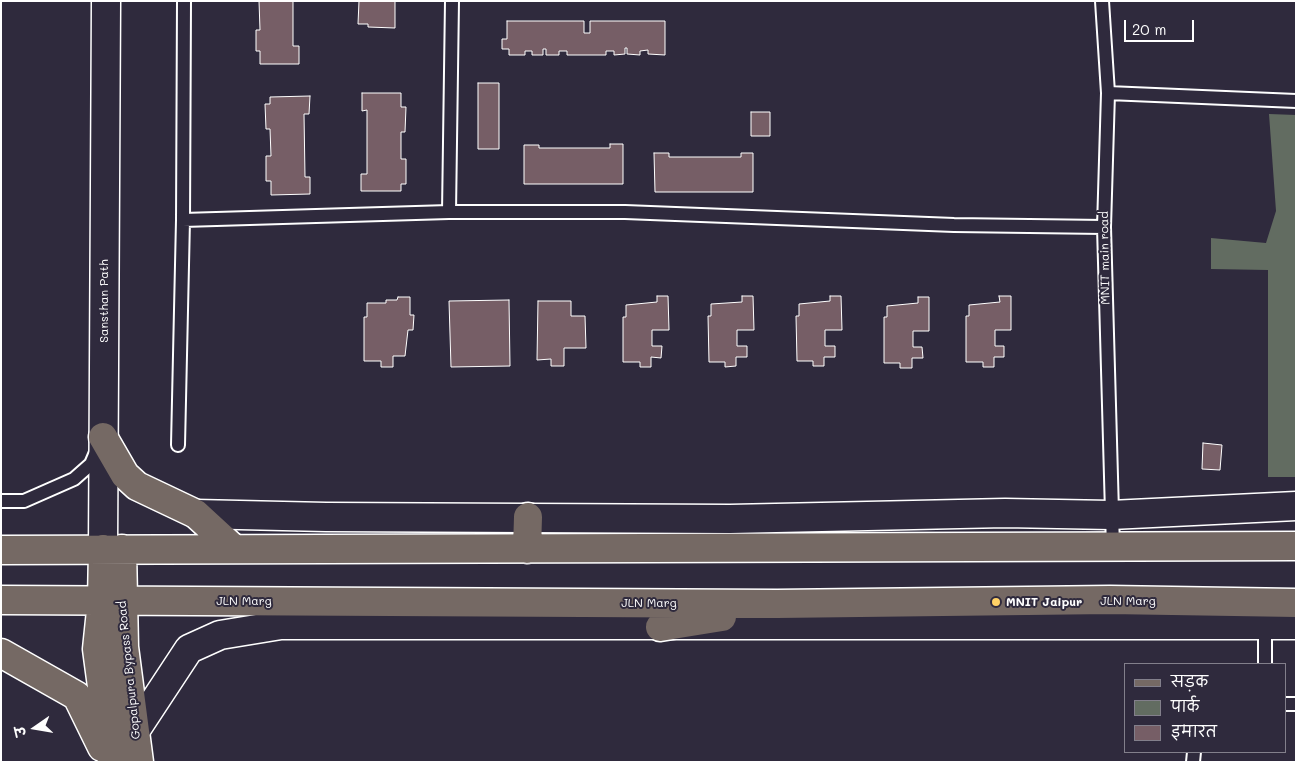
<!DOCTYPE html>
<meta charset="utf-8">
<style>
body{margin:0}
#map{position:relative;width:1297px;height:763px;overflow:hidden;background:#2f2a3d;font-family:Mali,"Playpen Sans Deva",sans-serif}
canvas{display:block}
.frame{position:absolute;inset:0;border:2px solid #fff;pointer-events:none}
.legend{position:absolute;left:1124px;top:663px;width:162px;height:90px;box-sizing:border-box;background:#2f2a3d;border:1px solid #827f8b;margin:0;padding:6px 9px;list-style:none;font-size:15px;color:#fff}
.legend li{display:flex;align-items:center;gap:10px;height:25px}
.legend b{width:25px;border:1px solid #827f8b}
.north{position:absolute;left:10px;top:703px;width:50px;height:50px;-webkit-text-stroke:4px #2f2a3d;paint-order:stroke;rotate:257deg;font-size:14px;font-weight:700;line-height:20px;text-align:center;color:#fff}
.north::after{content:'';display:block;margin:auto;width:18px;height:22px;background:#fff;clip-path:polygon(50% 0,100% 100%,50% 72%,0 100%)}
.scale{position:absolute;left:1124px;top:20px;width:70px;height:22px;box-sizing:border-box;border:2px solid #fff;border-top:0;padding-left:6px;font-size:15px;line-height:18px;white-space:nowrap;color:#fff;-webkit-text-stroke:4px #2f2a3d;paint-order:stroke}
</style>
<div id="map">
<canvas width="1297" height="763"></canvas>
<div class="frame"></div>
<ul class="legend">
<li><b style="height:6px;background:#756964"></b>सड़क</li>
<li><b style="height:14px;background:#626c61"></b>पार्क</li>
<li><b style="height:14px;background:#765e66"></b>इमारत</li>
</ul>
<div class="north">उ</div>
<div class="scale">20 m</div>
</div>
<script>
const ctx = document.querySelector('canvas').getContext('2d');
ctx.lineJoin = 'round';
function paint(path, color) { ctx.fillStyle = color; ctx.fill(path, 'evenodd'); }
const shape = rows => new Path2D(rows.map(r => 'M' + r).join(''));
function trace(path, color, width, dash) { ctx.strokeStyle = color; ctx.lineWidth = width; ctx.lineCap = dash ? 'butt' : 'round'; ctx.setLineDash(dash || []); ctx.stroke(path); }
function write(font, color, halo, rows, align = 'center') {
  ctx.font = font + ' Mali,sans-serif'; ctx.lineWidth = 4; ctx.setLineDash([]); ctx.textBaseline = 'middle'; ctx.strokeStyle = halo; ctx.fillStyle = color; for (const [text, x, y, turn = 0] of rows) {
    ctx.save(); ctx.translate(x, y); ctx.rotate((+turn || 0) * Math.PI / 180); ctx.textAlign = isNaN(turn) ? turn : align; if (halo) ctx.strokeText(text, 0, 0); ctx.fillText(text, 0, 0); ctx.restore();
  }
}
paint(shape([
 [1269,114,1296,115,1296,477,1268,477,1268,270,1211,269,1211,238,1266,243,1276,211]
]), '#626c61');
const building = shape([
 [259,1,293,1,293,46,299,46,299,64,260,64,260,51,256,51,256,30,260,30,259,1],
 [359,1,395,1,395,28,368,27,368,24,358,24,359,1],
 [507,21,584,21,584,33,590,33,590,21,665,21,665,55,648,54,648,50,640,51,640,55,627,54,627,48,625,48,625,54,614,55,614,51,606,51,606,55,567,55,567,51,559,51,559,55,546,55,546,49,543,49,543,55,532,55,532,51,525,51,525,55,509,55,509,49,502,49,502,39,507,39,507,21],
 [478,83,499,83,499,149,478,149,478,83],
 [362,93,401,93,401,107,406,107,405,132,401,132,401,159,406,159,406,184,401,184,401,191,361,191,361,174,367,174,367,110,362,111,362,93],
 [310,96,309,114,304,114,305,177,310,177,310,194,271,195,271,181,266,181,266,156,271,156,270,129,266,129,265,104,270,104,270,97,310,96],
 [751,112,770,112,770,136,751,136,751,112],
 [610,144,623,144,623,184,524,184,524,145,539,145,539,148,610,148,610,144],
 [654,153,669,153,669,157,741,157,741,153,753,153,753,192,655,192,654,153],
 [657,296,668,296,669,330,652,330,652,346,662,346,661,358,651,357,651,367,640,367,640,362,623,362,623,317,626,317,626,305,657,302,657,296],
 [742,296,753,296,754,330,737,330,737,346,747,346,747,357,736,357,736,366,725,367,725,362,709,362,708,316,711,316,711,304,742,302,742,296],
 [830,296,841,296,842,330,825,330,825,346,835,346,835,357,824,357,824,366,813,366,813,361,797,361,796,316,799,316,799,304,830,301,830,296],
 [999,296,1011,296,1011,330,995,330,995,346,1004,346,1004,357,994,357,994,367,983,367,983,362,966,362,966,316,969,316,969,305,1000,302,999,296],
 [398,297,410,297,410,315,414,315,413,330,408,330,405,356,393,356,393,367,381,367,381,361,364,361,364,317,367,317,367,303,386,303,386,300,397,300,398,297],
 [918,297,929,297,929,331,913,331,913,347,922,347,923,358,912,358,912,368,900,368,900,363,884,363,884,317,887,317,887,306,918,303,918,297],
 [509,300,510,366,451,367,449,301,509,300],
 [538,301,571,301,571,316,585,316,586,348,564,348,564,366,551,366,551,359,537,360,538,301],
 [1203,443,1222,445,1220,470,1202,469,1203,443]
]);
paint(building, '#765e66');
trace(building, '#fff', 1);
const lane = shape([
 [1102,1,1108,93,1104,227,1113,548],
 [1108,93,1296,101],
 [449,212,452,1],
 [183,220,449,212,625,212,954,225,1104,227],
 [178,445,183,220,184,1],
 [1,501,24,501,74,479,91,464,97,450],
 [1265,664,1265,626],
 [1286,704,1296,704],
 [1193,762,1194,752]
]);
const secondary = shape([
 [196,514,326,517,730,519,1005,513,1111,515,1296,506],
 [103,549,106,1],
 [135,731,189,649,220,635,281,625,1296,625]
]);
const primary = shape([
 [103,437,125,475,137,486,196,514,234,549],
 [103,549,102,601,97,649,112,762],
 [122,549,124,647,139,762],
 [527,549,528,517],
 [1,550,1296,546],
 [1,600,777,604,1110,600,1296,603],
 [660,627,722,617],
 [1,653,77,696,102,747]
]);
trace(lane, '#fff', 16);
trace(secondary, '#fff', 31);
trace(primary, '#fff', 31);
trace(lane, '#2f2a3d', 12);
trace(secondary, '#2f2a3d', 28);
trace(primary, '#756964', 28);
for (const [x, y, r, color] of [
 [996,602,5,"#ffd166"]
]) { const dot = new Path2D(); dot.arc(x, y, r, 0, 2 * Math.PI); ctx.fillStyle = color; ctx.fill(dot); trace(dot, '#2f2a3d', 2); }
write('12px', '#fff', '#2f2a3d', [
 ["MNIT main road",1105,258,-91],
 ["Sansthan Path",104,301,-90],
 ["JLN Marg",244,601],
 ["JLN Marg",1128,601],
 ["JLN Marg",649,603],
 ["Gopalpura Bypass Road",129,670,-96]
]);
write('bold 12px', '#fff', '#2f2a3d', [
 ["MNIT Jaipur",1006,602]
], 'left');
</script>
